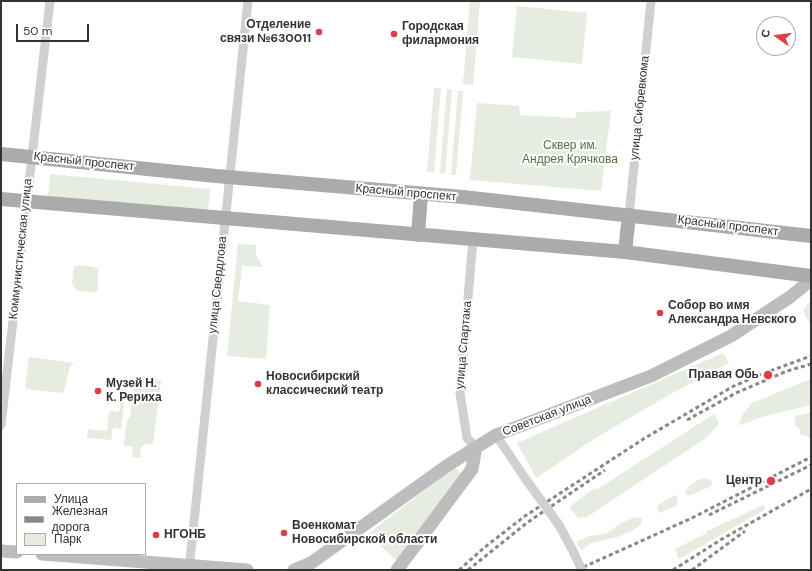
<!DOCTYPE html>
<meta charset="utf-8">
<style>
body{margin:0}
#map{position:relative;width:812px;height:571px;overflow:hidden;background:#fff;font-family:"DM Sans",sans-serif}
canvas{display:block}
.frame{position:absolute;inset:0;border:2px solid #333;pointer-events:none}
.legend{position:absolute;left:16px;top:483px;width:130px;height:72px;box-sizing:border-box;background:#fff;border:1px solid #adadad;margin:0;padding:5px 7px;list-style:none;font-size:12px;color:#333}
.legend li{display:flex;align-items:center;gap:8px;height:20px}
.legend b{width:20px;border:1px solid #adadad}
.north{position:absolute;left:756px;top:16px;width:40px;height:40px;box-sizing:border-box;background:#fff;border:1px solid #adadad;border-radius:50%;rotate:284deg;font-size:11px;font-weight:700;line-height:16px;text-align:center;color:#333}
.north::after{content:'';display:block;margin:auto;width:14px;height:18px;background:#e63946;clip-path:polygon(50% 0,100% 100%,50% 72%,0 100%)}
.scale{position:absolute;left:16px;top:24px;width:73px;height:18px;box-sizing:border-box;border:2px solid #333;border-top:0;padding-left:5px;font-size:12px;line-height:14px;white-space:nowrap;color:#333;-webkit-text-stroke:3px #fff;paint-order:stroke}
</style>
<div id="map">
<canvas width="812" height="571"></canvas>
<div class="frame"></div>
<ul class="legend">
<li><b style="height:5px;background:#ababab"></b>Улица</li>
<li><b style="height:5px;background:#888"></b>Железная дорога</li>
<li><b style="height:11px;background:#e6ecdf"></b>Парк</li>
</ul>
<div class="north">С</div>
<div class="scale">50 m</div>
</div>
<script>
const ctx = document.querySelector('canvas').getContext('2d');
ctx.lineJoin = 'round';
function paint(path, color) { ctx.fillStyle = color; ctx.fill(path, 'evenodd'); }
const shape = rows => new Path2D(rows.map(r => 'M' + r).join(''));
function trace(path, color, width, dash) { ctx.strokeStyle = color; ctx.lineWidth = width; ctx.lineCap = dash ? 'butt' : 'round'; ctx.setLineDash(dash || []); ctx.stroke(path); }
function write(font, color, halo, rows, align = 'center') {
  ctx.font = font + ' "DM Sans",sans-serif'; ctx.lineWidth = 4; ctx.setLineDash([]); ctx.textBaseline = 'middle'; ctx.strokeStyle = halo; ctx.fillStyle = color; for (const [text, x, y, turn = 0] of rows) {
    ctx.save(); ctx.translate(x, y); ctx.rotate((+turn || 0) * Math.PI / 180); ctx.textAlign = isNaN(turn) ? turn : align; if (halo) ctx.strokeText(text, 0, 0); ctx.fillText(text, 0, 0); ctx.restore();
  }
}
paint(shape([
 [470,1,480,1,473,85,463,84],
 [517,6,587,13,582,64,512,57],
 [434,88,441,88,434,172,427,172],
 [447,89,452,90,445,174,440,173],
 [458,91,463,91,456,175,451,175],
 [477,103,519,106,520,115,575,118,576,112,611,111,601,191,470,180],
 [50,174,210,189,208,211,48,196],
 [238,244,256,245,256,255,263,267,242,266,238,301,270,305,266,359,227,356],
 [82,265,98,268,98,290,95,292,77,291,72,283,74,266],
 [811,300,811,325,804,314,804,309],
 [723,353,729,363,667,396,594,439,536,478,517,443],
 [29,357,74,363,70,367,64,391,61,393,25,389],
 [123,377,127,377,121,429,113,428,111,440,87,438,88,429,107,431,109,411,119,412],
 [135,378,161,381,153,444,146,444,141,447,140,458,132,457,133,446,124,446,127,420,130,417],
 [811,379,811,405,762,417,741,425,739,423,743,414,752,403],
 [811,412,811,438,800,434,800,429,795,426,794,420,796,416],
 [714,414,719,423,718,425,706,438,587,517,578,518,569,507,595,488,596,490],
 [455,467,461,474,397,561,368,534],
 [705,478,712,481,711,486,689,496,685,493,687,488,698,480],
 [677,495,678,505,659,513,657,506,673,496],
 [763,505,765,507,764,510,679,559,675,549,707,533,707,531],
 [636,517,639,517,642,519,641,524,632,531,617,537,591,543,582,550,577,544,578,541,590,536,607,533,621,523]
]), '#e6ecdf');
trace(shape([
 [629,215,651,1],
 [473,239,460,393,467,438,476,447],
 [1,425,50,1],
 [496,435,527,481],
 [559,525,572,549],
 [189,570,248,1]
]), '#d0d0d0', 9);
trace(shape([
 [1,551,17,552],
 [42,554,247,570],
 [294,570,311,563,448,465,496,435,651,376,731,336,790,297,811,280],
 [397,570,472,469,476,447]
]), '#bdbdbd', 13);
trace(shape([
 [1,154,216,176,463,197,811,236],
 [1,199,625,252,811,276],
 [418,235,421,194],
 [625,252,629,215]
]), '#ababab', 14);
trace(shape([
 [687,420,736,393,787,371,811,364],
 [709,515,811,465],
 [459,570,485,547,525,516,645,438,732,387,759,375,811,356],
 [468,570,528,522,605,470],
 [577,570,692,518,811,457],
 [673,570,722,539,811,489],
 [692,570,745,531]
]), '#888', 3, [4, 3]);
trace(shape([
 [527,481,559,525],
 [572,549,582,570]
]), '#d0d0d0', 9);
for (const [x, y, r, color] of [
 [319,32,4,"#e63946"],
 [394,34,4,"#e63946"],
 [660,313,4,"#e63946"],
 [768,375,5,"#e63946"],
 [258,384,4,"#e63946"],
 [98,391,4,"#e63946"],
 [771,481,5,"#e63946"],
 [284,533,4,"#e63946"],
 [156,535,4,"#e63946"]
]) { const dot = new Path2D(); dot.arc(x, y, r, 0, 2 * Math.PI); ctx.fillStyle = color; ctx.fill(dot); trace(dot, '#fff', 1.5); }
write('bold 12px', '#333', '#fff', [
 ["Отделение",311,25,"right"],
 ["связи №630011",311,39,"right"],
 ["Городская",402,27],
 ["филармония",402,41],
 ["Собор во имя",668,306],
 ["Александра Невского",668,320],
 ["Правая Обь",759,375,"right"],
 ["Новосибирский",266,377],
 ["классический театр",266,391],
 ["Музей Н.",106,384],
 ["К. Рериха",106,398],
 ["Центр",762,481,"right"],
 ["Военкомат",292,526],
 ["Новосибирской области",292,540],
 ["НГОНБ",164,535]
], 'left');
write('12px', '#333', '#fff', [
 ["улица Сибревкома",640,108,-84],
 ["Красный проспект",84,162,6],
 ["Красный проспект",406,193,5],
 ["Красный проспект",728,226,7],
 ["Коммунистическая улица",21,249,-84],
 ["улица Свердлова",218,285,-84],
 ["улица Спартака",464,345,-85],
 ["Советская улица",547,416,-21]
]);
write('12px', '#56703f', '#fff', [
 ["Сквер им.",570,146],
 ["Андрея Крячкова",570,160]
]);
</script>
